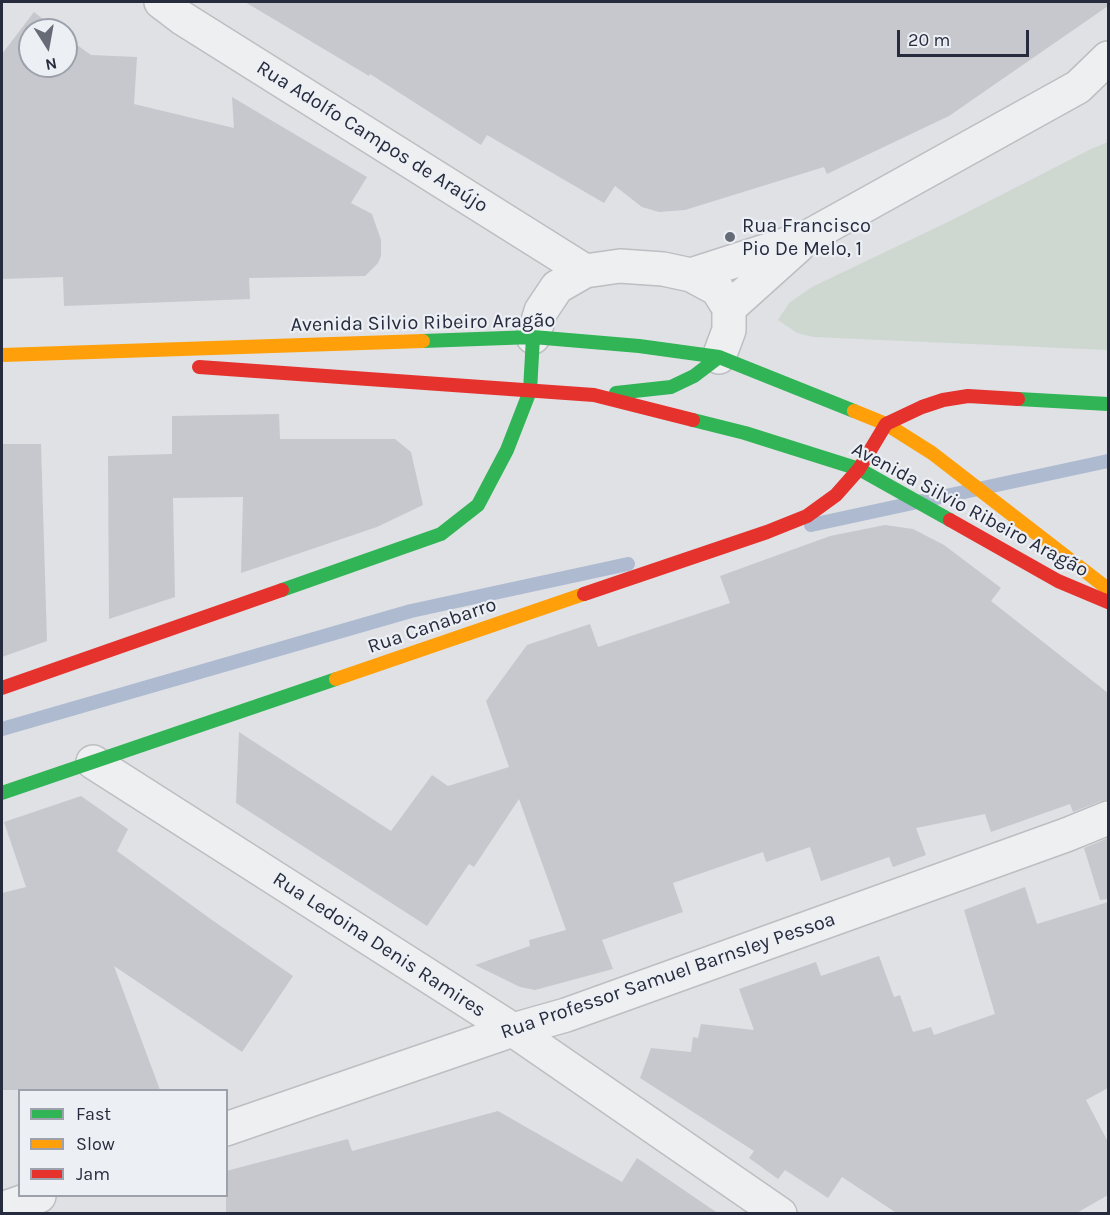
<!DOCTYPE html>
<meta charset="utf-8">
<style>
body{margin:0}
#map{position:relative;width:1110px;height:1215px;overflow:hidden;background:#dfe1e5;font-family:Karla,sans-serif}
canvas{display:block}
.frame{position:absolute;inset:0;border:3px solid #262c3d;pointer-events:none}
.legend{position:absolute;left:18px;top:1089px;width:210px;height:108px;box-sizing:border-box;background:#eceff4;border:2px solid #9da1ab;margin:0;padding:8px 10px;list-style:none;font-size:18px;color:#262c3d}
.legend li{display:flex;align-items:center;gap:12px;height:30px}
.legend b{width:30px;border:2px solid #9da1ab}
.north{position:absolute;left:18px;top:18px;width:60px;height:60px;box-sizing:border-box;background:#eceff4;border:2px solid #9da1ab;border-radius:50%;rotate:169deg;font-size:16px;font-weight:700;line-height:24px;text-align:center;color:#262c3d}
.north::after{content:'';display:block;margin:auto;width:21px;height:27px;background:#676b78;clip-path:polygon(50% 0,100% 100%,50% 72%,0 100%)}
.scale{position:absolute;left:897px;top:30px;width:132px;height:27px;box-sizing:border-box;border:3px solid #262c3d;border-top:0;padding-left:8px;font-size:18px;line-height:21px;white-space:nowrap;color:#262c3d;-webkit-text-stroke:4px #eceff4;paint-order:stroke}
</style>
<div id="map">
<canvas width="1110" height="1215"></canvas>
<div class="frame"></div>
<ul class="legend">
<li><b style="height:8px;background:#30b455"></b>Fast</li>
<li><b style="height:8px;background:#ff9f0a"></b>Slow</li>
<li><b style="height:8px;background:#e5322d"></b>Jam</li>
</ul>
<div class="north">N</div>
<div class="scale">20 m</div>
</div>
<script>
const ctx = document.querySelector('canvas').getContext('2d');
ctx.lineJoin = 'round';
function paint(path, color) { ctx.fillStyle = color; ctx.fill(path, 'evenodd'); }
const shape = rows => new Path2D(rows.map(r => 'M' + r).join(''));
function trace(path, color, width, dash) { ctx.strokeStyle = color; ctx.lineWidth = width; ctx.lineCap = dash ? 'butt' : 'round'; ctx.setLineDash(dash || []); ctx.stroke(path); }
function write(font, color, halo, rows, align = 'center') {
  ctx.font = font + ' Karla,sans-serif'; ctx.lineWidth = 4.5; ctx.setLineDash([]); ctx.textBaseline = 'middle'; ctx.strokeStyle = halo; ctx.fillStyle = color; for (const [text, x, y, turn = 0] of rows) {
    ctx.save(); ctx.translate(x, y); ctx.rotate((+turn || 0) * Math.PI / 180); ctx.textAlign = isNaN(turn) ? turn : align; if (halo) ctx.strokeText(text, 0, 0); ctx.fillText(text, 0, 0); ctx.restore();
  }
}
paint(shape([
 [1108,142,1108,350,813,337,797,333,778,320,789,303,812,287,954,219,1091,149]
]), '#ced8d0');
trace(shape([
 [811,525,1108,461],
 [2,729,411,611,628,564]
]), '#adbad0', 14);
paint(shape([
 [245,2,1108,2,1108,6,949,116,827,174,824,167,685,210,659,212,642,207,615,186,604,203,487,135,481,145,370,74,369,76],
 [34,12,57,30,30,30,30,66,66,66,66,37,91,55,137,57,134,104,234,128,232,97,367,177,351,203,372,214,381,240,381,256,378,263,365,276,249,278,250,299,64,306,63,277,2,279,2,54],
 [279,414,280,439,395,439,411,452,423,505,377,527,241,573,243,497,173,498,175,597,109,619,108,456,172,454,172,416],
 [2,444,41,444,47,641,2,657],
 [885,525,913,529,944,545,1001,588,991,601,1108,693,1108,800,1101,801,1073,812,1070,804,991,832,985,814,916,828,926,855,893,867,889,857,821,881,810,847,766,862,763,852,673,883,683,912,602,940,613,969,535,990,520,987,475,965,530,946,529,940,566,930,519,799,474,867,469,864,427,926,236,803,239,732,391,831,432,775,448,786,509,767,486,701,527,645,590,624,598,647,730,603,720,576,830,536],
 [81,796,128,829,117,851,212,920,293,976,242,1052,114,966,160,1090,2,1090,2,893,26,887,4,822],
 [1108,838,1108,899,1100,900,1084,848],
 [1025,887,1037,924,1108,902,1108,1088,1086,1100,1108,1142,1108,1195,1075,1214,898,1214,842,1177,828,1198,785,1170,778,1179,749,1158,754,1151,640,1078,651,1048,691,1052,693,1037,698,1038,701,1024,754,1030,739,989,816,962,821,976,879,956,894,997,900,995,913,1032,931,1027,934,1035,995,1014,964,910],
 [498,1111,622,1182,637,1158,719,1214,226,1214,226,1171,348,1139,352,1151]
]), '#c6c8cd');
const street = shape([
 [161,2,182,18,585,271],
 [691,275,806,238,1078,87,1108,58],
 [729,308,798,246],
 [533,337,541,311,557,287,585,271,620,266,663,269,691,275,717,289,729,308,729,330,719,357],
 [93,762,513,1030,780,1214],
 [226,1129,513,1030,566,1015,1066,835,1108,818],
 [2,1209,39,1196]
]);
trace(street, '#bcbec1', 36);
trace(street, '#eeeff1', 33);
trace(shape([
 [423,341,533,337,639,346,719,357,854,411],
 [616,393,671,387,694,376,719,357],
 [1018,399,1108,404],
 [693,420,745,433,859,469,950,520],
 [282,590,441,534,478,505,507,450,530,391,533,337],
 [2,793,336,679]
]), '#30b455', 14);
trace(shape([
 [2,355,423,341],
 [854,411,886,424,932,453,1108,589],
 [336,679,584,594]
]), '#ff9f0a', 14);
trace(shape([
 [199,367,594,395,693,420],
 [950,520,1058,581,1108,602],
 [584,594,767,532,807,516,836,495,859,469,886,424,922,407,943,400,968,396,1018,399],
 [2,688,282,590]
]), '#e5322d', 14);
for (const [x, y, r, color] of [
 [730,237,6,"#676b78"]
]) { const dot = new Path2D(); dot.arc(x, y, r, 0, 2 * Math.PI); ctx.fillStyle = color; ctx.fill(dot); trace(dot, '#eceff4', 2); }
write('20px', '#262c3d', '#eceff4', [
 ["Rua Adolfo Campos de Araújo",372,137,32],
 ["Avenida Silvio Ribeiro Aragão",423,323,-1],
 ["Avenida Silvio Ribeiro Aragão",970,510,28],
 ["Rua Canabarro",432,626,-19],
 ["Rua Ledoina Denis Ramires",379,945,33],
 ["Rua Professor Samuel Barnsley Pessoa",668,976,-19]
]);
write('20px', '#262c3d', '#eceff4', [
 ["Rua Francisco",742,226],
 ["Pio De Melo, 1",742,249]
], 'left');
</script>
